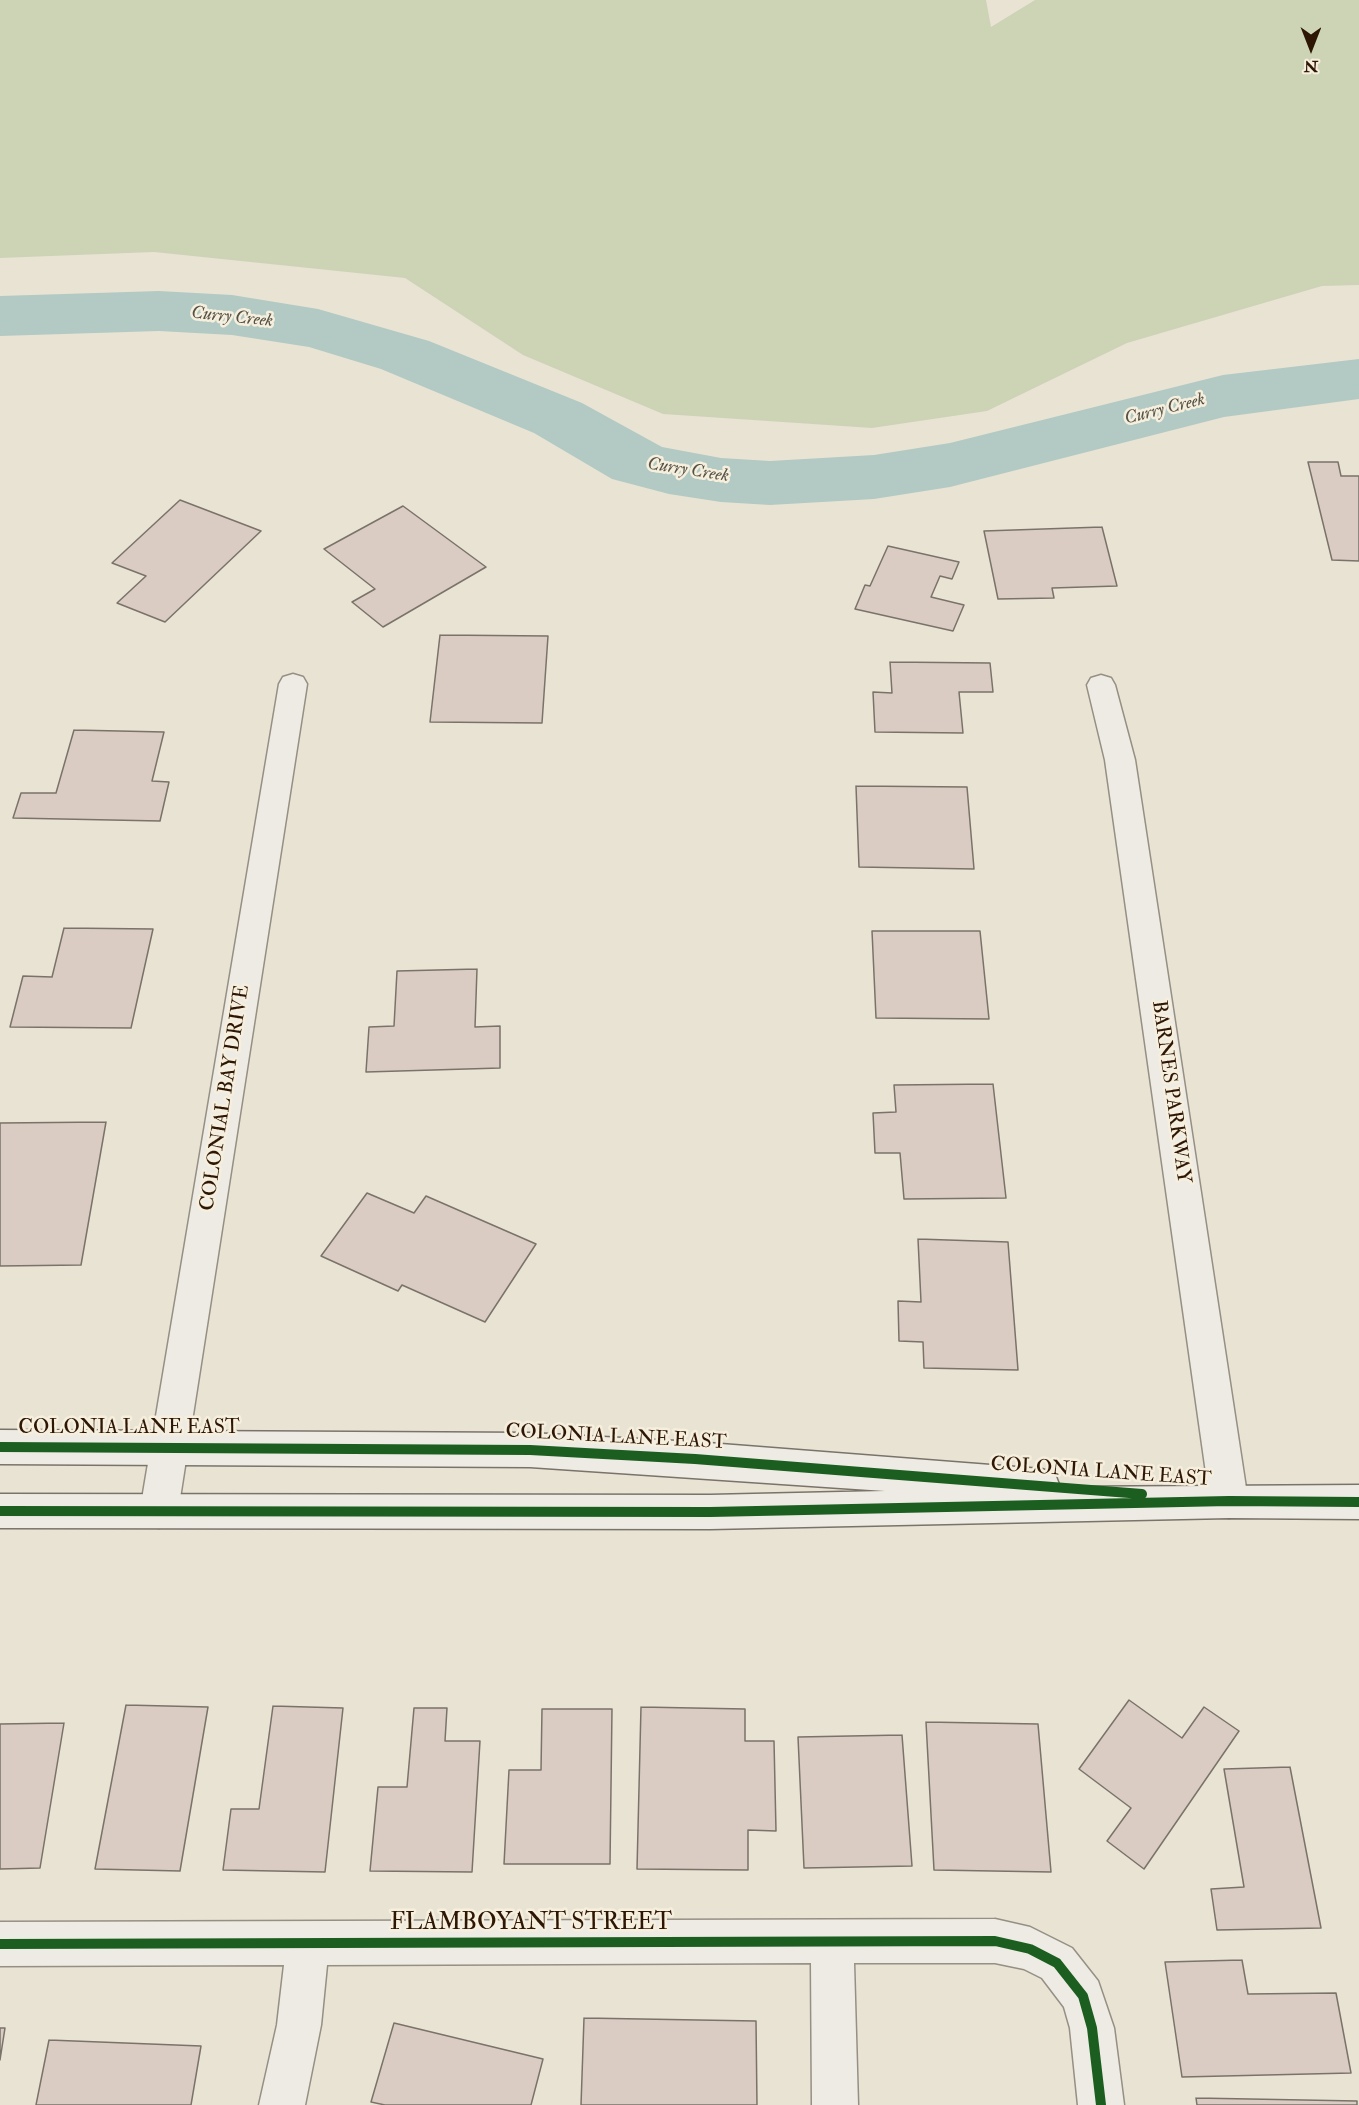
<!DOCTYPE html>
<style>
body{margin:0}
#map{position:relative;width:1359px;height:2105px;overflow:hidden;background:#e9e3d4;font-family:"IM FELL Double Pica",serif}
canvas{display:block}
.north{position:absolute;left:1281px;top:18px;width:60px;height:60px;-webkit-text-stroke:4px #f6efde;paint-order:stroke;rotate:180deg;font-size:16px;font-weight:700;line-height:24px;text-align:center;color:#2e1604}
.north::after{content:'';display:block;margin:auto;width:21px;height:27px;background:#2e1604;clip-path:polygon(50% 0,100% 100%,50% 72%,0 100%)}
</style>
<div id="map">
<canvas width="1359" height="2105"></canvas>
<div class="north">N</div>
</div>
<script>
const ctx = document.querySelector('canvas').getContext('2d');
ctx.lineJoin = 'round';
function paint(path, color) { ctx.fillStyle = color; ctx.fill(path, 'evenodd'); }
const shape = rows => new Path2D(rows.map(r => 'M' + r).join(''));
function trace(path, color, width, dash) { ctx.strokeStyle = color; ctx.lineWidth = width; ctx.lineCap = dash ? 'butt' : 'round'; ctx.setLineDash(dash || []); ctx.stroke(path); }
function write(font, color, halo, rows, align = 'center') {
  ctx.font = font + ' "IM FELL Double Pica",serif'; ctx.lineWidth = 5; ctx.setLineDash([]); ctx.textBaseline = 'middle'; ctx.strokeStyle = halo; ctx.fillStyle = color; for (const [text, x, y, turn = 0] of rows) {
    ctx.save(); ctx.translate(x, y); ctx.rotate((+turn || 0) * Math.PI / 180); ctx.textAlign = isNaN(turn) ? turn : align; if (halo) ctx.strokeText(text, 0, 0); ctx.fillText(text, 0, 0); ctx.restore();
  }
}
paint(shape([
 [0,0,986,0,991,27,1035,0,1359,0,1359,285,1322,286,1127,343,987,411,872,428,663,414,523,355,405,278,154,252,0,258]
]), '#cdd4b5');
paint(shape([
 [159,291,232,295,318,309,429,341,582,403,662,447,721,458,770,461,874,455,950,443,1223,375,1359,359,1359,399,1224,417,950,487,874,499,770,505,721,502,669,494,612,479,534,433,381,369,309,347,232,335,159,331,0,336,0,296,159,291]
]), '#b2cac3');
const building = shape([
 [1308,462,1338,462,1341,476,1359,476,1359,561,1332,560,1308,462],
 [180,500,261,531,165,622,117,603,146,576,112,563,180,500],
 [403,506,486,567,383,627,352,602,375,589,324,549,403,506],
 [1102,527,1117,586,1052,588,1054,598,998,599,984,531,1102,527],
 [888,546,959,562,952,579,940,576,931,597,964,605,953,631,855,609,865,585,870,586,888,546],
 [440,635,548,636,542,723,430,722,440,635],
 [890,662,990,663,993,692,959,692,963,733,875,732,873,692,892,693,890,662],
 [74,730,164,732,152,781,169,782,160,821,13,818,21,793,56,793,74,730],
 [856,786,967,787,974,869,859,867,856,786],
 [64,928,153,929,131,1028,10,1027,23,976,52,977,64,928],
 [872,931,980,931,989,1019,876,1018,872,931],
 [477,969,475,1027,500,1026,500,1068,366,1072,369,1027,394,1026,397,971,477,969],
 [993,1084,1006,1198,904,1199,900,1153,875,1153,873,1113,896,1112,894,1085,993,1084],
 [106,1122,81,1265,0,1266,0,1123,106,1122],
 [367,1193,414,1213,426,1196,536,1244,485,1322,402,1285,398,1291,321,1256,367,1193],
 [918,1239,1008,1242,1018,1370,924,1368,923,1342,899,1341,898,1301,921,1302,918,1239],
 [1129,1700,1182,1738,1204,1707,1239,1731,1144,1869,1107,1841,1131,1808,1079,1769,1129,1700],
 [126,1705,208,1707,180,1871,95,1869,126,1705],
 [273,1706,343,1708,325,1872,223,1870,231,1809,259,1809,273,1706],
 [641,1707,745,1709,745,1741,774,1741,776,1831,748,1830,748,1870,637,1869,641,1707],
 [414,1708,447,1708,445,1741,480,1741,472,1872,370,1871,378,1787,407,1787,414,1708],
 [542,1709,612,1709,610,1864,504,1864,509,1770,541,1770,542,1709],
 [926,1722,1038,1724,1051,1872,934,1870,926,1722],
 [64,1723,40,1868,0,1869,0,1724,64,1723],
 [902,1735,912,1866,804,1868,798,1737,902,1735],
 [1290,1767,1321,1928,1217,1930,1211,1889,1244,1887,1224,1769,1290,1767],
 [1242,1960,1248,1994,1336,1993,1351,2073,1182,2077,1165,1962,1242,1960],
 [584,2018,756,2021,757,2105,581,2105,584,2018],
 [394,2023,543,2059,531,2105,385,2105,371,2102,394,2023],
 [0,2028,5,2028,0,2060,0,2028],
 [49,2040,201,2046,191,2105,36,2105,49,2040],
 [1196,2098,1357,2101,1357,2105,1197,2105,1196,2098]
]);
paint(building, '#daccc2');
trace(building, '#7a7369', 1.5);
const street = shape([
 [293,674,303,677,307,684,178,1511,173,1523,159,1528,145,1523,140,1511,279,684,283,677,293,674],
 [1101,675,1111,678,1115,685,1135,760,1248,1501,1242,1513,1229,1518,1216,1513,1210,1501,1105,760,1087,685,1091,678,1101,675],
 [995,1919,1030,1927,1072,1948,1098,1981,1114,2028,1124,2105,1078,2105,1070,2028,1064,2007,1042,1978,1024,1969,995,1963,854,1963,858,2105,812,2105,811,1963,327,1965,321,2025,305,2105,259,2105,277,2025,284,1965,0,1966,0,1922,995,1919]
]);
const secondary = shape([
 [0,1430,530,1433,695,1442,1042,1469,1055,1474,1060,1487,1359,1485,1359,1519,1229,1518,710,1529,0,1528,0,1494,710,1495,885,1491,530,1467,0,1464,0,1430]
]);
trace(street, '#968f84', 3);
trace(secondary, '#7a7369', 3);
paint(street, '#edebe3');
paint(secondary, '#edebe3');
trace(shape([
 [0,1447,530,1450,695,1459,1142,1494],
 [0,1511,710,1512,1229,1501,1359,1502],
 [0,1944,995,1941,1030,1949,1057,1963,1083,1996,1092,2028,1101,2105]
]), '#1b5e20', 10);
write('italic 18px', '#545144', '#f6efde', [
 ["Curry Creek",232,318,6],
 ["Curry Creek",1165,410,-14],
 ["Curry Creek",688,471,9]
]);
write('20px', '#2e1604', '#f6efde', [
 ["BARNES PARKWAY",1170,1092,82],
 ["COLONIAL BAY DRIVE",226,1098,-81],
 ["COLONIA LANE EAST",129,1429],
 ["COLONIA LANE EAST",616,1438,3],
 ["COLONIA LANE EAST",1101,1473,4]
]);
write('24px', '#2e1604', '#f6efde', [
 ["FLAMBOYANT STREET",531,1924]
]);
</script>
